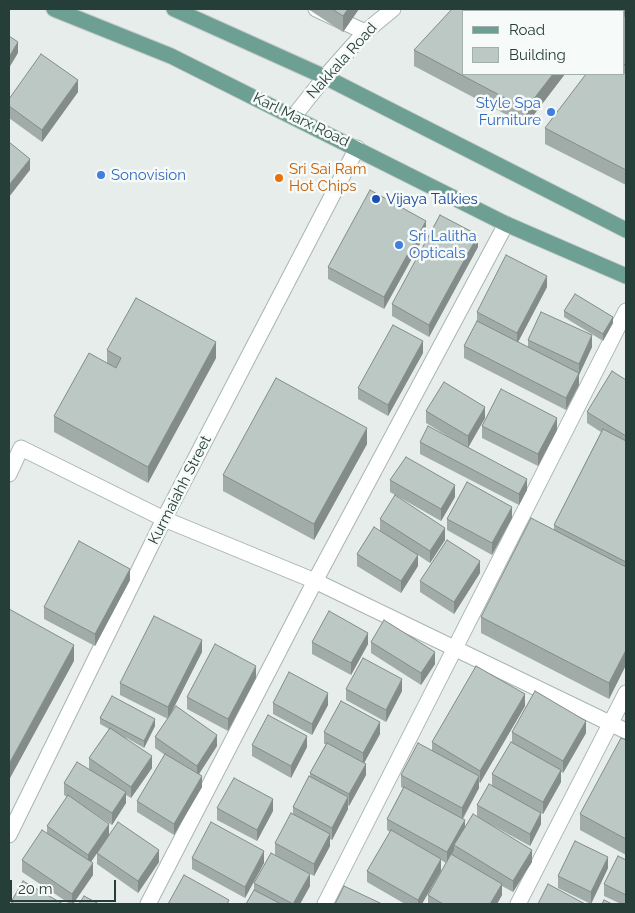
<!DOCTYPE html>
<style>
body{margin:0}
#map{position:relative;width:635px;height:913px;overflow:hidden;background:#e6edea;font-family:Raleway,sans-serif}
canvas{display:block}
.frame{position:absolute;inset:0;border:10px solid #263e38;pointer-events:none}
.legend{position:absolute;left:462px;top:10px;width:162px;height:65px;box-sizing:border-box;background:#f6faf8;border:1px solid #a3afab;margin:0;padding:6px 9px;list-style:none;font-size:15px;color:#263e38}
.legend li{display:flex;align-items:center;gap:10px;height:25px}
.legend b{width:25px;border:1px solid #a3afab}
.scale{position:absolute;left:10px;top:880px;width:106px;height:22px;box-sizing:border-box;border:2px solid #263e38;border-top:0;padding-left:6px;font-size:15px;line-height:18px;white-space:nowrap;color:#263e38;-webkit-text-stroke:4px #f6faf8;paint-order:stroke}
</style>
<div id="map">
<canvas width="635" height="913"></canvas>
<div class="frame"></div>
<ul class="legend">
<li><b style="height:6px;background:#6e9f93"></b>Road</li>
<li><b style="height:14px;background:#bbc8c3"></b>Building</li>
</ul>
<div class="scale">20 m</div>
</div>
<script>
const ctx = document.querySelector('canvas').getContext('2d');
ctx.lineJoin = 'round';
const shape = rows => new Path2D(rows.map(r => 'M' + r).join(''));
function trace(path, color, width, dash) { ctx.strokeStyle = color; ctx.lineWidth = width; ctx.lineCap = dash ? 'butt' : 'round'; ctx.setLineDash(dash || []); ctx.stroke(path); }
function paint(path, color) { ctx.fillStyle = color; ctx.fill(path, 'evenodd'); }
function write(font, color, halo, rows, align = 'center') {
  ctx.font = font + ' Raleway,sans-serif'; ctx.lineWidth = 5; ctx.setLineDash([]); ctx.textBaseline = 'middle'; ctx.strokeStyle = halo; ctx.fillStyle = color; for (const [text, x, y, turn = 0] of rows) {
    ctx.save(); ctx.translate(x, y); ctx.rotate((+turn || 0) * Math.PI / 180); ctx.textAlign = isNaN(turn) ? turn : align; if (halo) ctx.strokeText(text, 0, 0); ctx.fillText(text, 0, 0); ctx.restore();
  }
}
const minor = shape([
 [316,9,365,32],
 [294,116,325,77,365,32,393,9],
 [9,474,21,448,164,519,315,581,626,731],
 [9,835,164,519,357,148],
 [148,904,315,581,506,224],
 [325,904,626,311],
 [518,904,626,693]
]);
const major = shape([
 [54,9,171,56,506,224,626,276],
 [174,9,325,77,626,230]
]);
trace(minor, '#a9b5b1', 17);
trace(major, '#c2c9c7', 17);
trace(minor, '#fff', 15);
trace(major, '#6e9f93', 15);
paint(shape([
 [308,9,359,9,343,32],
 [537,9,626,9,626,185,545,144,545,128,624,74,624,11,540,11],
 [414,50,565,74,526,125,414,66],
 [78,92,42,142,9,118,9,99],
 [426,233,384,309,328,279,328,267],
 [478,247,429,337,392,316,392,304],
 [547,287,518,342,528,347,528,340,592,347,579,375,579,385,566,410,464,358,464,346,477,321,477,312],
 [564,311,613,323,603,341,564,317],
 [107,350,216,358,148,483,54,432,54,416,107,363],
 [423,353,388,416,358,399,358,388],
 [626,380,626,665,609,699,481,633,481,617,554,530,554,525,601,432,587,423,587,412],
 [426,411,485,418,468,447,527,490,519,505,420,454,420,442,456,441,426,423],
 [482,426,557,430,538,466,482,438],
 [367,444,314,540,223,491,223,475],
 [390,480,455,497,441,521,390,492],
 [512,518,492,555,447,530,447,519],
 [380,519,445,540,430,563,418,555,418,566,401,593,357,566,357,554,380,530],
 [480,573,454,614,420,592,420,581],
 [130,580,95,646,44,619,44,607],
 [312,642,368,644,351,675,312,654],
 [371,642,435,664,421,685,371,653],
 [202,652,168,719,217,746,199,774,202,787,174,835,137,812,137,801,165,755,155,748,155,737,168,719,120,695,120,683],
 [256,678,228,731,187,709,187,697],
 [346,689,402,691,386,722,346,700],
 [273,703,328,705,312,735,273,714],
 [525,706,480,783,479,782,479,788,463,819,465,828,532,862,513,892,502,886,502,895,497,904,428,904,428,895,446,863,441,860,422,904,405,904,367,882,367,871,390,832,387,830,387,819,403,788,401,787,401,775,432,750,432,742],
 [100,718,155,726,144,748,125,737,152,768,131,798,126,795,126,803,112,825,89,810,109,836,159,862,138,893,97,864,97,853,91,862,93,875,73,904,70,904,22,872,22,860,47,833,47,826,67,797,64,795,64,783,89,770,89,758,109,729,100,724],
 [324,732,380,734,364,763,366,775,349,806,348,805,348,809,332,840,330,839,330,846,314,876,275,855,275,843,293,814,293,807,310,777,310,773,326,744,324,744],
 [512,732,586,733,563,773,561,772,561,782,543,814,541,813,541,824,530,846,477,817,477,805,492,785,492,774,512,742],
 [626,740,626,855,580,830,580,814],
 [252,745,307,747,291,778,252,756],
 [217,808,273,811,257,841,217,820],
 [192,858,264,863,245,898,192,869],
 [626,860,626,904,621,904,604,896,604,884],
 [608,868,591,904,558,888,558,876],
 [254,883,310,886,300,904,246,904,254,890]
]), '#a1aca8');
paint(shape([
 [348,9,359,9,343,32,343,16],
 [622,9,626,9,626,16,624,18,624,11,620,11],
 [18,42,18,53,9,68,9,57],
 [553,74,565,74,526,125,526,109],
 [78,80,78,92,42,142,42,130],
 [30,159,30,170,9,197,9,185],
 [426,221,426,233,384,309,384,297],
 [478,235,478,247,429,337,429,325],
 [547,276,547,287,517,344,517,333],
 [613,317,613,323,603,341,603,334],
 [592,335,592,347,579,375,579,385,566,410,566,398,579,373,579,364],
 [423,341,423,353,388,416,388,405],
 [216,342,216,358,148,483,148,467],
 [485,407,485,418,468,448,468,436],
 [557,418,557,430,538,466,538,454],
 [367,428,367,444,314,540,314,524],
 [527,479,527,490,519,505,519,494],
 [455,485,455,497,441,521,441,509],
 [512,507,512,518,492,555,492,543],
 [445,528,445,540,430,563,430,551],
 [418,555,418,566,401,593,401,581],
 [480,561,480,573,454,614,454,602],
 [130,569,130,580,95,646,95,634],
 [368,633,368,644,351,675,351,663],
 [202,640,202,652,168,719,168,707],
 [74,645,74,661,9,780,9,764],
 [626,650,626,665,609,699,609,683],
 [435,652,435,664,421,685,421,673],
 [256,666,256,678,228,731,228,719],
 [402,679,402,691,386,722,386,710],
 [328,693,328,705,312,735,312,724],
 [525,694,525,706,480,783,480,771],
 [155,719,155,726,144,748,144,741],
 [586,721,586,733,563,773,563,761],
 [380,722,380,734,363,765,363,753],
 [217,735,217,746,197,777,197,766],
 [307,736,307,747,291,778,291,766],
 [152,756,152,768,131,798,131,787],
 [366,764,366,775,349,806,349,794],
 [561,770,561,782,543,814,543,802],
 [202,776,202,787,174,835,174,824],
 [479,776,479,788,462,819,462,808],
 [126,792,126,803,112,825,112,813],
 [348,797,348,809,332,840,332,828],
 [273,799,273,811,257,841,257,830],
 [541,813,541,824,530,846,530,834],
 [465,820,465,831,454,845,454,850,447,863,447,852],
 [109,824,109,836,88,866,88,855],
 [330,834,330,846,314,876,314,864],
 [159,850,159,862,138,893,138,881],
 [532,850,532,862,513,892,513,881],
 [264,851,264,863,245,898,245,887],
 [608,857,608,868,591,904,591,892],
 [441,859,441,871,422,904,418,904,418,900],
 [93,863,93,875,73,904,72,904,72,894],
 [310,874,310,886,300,904,293,904],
 [502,884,502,895,497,904,490,904]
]), '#838c88');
const building = shape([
 [332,9,348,9,343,16,332,9],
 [452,9,524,9,529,11,464,11,464,74,553,74,526,109,414,50,452,9],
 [549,9,595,9,597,11,552,11,549,9],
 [603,9,622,9,620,11,605,11,603,9],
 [626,14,626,66,624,64,624,17,626,14],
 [9,36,18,42,9,57,9,36],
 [41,54,78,80,42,130,9,106,9,99,41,54],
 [624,65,626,66,626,170,545,128,586,74,624,74,624,65],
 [9,142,30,159,9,185,9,142],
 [370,190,426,221,384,297,328,267,370,190],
 [440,215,478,235,429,325,392,304,440,215],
 [506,255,547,276,517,333,477,312,506,255],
 [575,294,613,317,603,334,564,311,575,294],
 [136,298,216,342,148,467,54,416,89,353,116,368,121,358,107,350,136,298],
 [541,312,592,335,579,364,528,340,541,312],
 [477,321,579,373,566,398,464,346,477,321],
 [393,325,423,341,388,405,358,388,393,325],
 [612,371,626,380,626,436,587,412,612,371],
 [276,378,367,428,314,524,223,475,276,378],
 [444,382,485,407,468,436,426,411,444,382],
 [501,389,557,418,538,454,482,426,501,389],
 [428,426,527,479,519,494,420,442,428,426],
 [603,429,626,441,626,562,554,525,603,429],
 [406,457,455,485,441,509,390,480,406,457],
 [467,482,512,507,492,543,447,519,467,482],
 [395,495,445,528,430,551,380,519,395,495],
 [531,518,626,567,626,650,609,683,481,617,531,518],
 [374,527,418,555,401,581,357,554,374,527],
 [447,540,480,561,454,602,420,581,447,540],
 [79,541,130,569,95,634,44,607,79,541],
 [9,609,74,645,9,764,9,609],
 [329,611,368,633,351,663,312,642,329,611],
 [154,616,202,640,168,707,120,683,154,616],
 [384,620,435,652,421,673,371,642,384,620],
 [215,644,256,666,228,719,187,697,215,644],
 [363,658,402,679,386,710,346,689,363,658],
 [476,666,525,694,480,771,432,742,476,666],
 [289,672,328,693,312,724,273,703,289,672],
 [535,691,586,721,563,761,512,732,535,691],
 [112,696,155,719,144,741,100,718,112,696],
 [341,701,380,722,363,753,324,732,341,701],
 [176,706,217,735,197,766,155,737,176,706],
 [268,715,307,736,291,766,252,745,268,715],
 [110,728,152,756,131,787,89,758,110,728],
 [621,738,626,740,626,839,580,814,621,738],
 [511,742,561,770,543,802,492,774,511,742],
 [327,743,366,764,349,794,310,773,327,743],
 [418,743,479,776,462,808,401,775,418,743],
 [165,754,202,776,174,824,137,801,165,754],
 [77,762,126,792,112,813,64,783,77,762],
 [309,776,348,797,332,828,293,807,309,776],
 [234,778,273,799,257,830,217,808,234,778],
 [489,784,541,813,530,834,477,805,489,784],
 [404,787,465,820,447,852,387,819,404,787],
 [68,795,109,824,88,855,47,826,68,795],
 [291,813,330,834,314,864,275,843,291,813],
 [473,814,532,850,513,881,454,845,473,814],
 [118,822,159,850,138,881,97,853,118,822],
 [211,822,264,851,245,887,192,858,211,822],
 [42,830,93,863,72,894,22,860,42,830],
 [391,830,441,859,418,900,367,871,391,830],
 [575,841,608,857,591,892,558,876,575,841],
 [271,853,310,874,293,904,254,883,271,853],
 [451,854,502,884,490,904,443,904,428,895,451,854],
 [618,856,626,860,626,895,604,884,618,856],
 [184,875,229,900,227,904,168,904,184,875],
 [23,881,63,904,15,904,11,902,23,881],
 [548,884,585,904,538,904,548,884],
 [344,886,382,904,335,904,344,886],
 [254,890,281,904,246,904,254,890],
 [84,896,99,904,79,904,84,896],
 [604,900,612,904,602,904,604,900]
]);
paint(building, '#bbc8c3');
trace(building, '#838c88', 1);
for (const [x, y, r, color] of [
 [551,112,5,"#3f7fe0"],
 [101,175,5,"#3f7fe0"],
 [279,178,5,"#e8710a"],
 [376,199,5,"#1a4fb4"],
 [399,245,5,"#3f7fe0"]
]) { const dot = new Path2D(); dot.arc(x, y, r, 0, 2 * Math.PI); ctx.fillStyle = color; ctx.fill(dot); trace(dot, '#f6faf8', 2); }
write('15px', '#263e38', '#f6faf8', [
 ["Nakkala Road",342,61,-48],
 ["Karl Marx Road",301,120,26],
 ["Kurmaiahh Street",180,490,-63]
]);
write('15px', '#366cbe', '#f6faf8', [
 ["Style Spa",541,103,"right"],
 ["Furniture",541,120,"right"],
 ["Sonovision",111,175],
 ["Sri Lalitha",409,236],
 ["Opticals",409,253]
], 'left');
write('15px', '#c56008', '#f6faf8', [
 ["Sri Sai Ram",289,169],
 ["Hot Chips",289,186]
], 'left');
write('15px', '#164399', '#f6faf8', [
 ["Vijaya Talkies",386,199]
], 'left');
</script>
